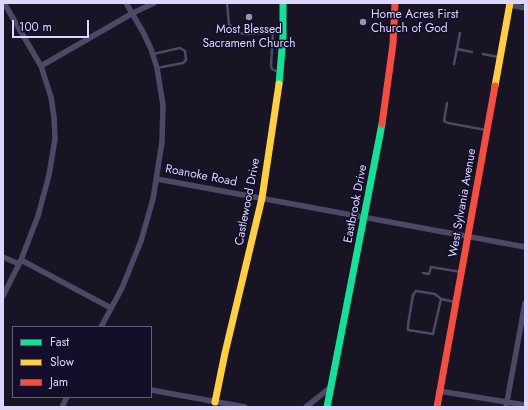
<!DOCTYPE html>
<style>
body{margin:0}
#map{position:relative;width:528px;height:410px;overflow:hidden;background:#181424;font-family:Jost,sans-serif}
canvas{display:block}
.frame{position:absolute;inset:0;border:4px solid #ddd7ff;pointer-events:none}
.legend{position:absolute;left:12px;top:326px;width:140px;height:72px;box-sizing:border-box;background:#140e2a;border:1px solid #645e7f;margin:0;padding:5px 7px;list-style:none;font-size:12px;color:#ddd7ff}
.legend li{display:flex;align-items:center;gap:8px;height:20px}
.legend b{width:20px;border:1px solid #645e7f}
.scale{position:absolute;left:12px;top:20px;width:77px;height:18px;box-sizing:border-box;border:2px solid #ddd7ff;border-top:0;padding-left:5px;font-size:12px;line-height:14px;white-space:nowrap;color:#ddd7ff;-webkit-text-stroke:3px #140e2a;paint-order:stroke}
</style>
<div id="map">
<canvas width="528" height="410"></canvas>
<div class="frame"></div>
<ul class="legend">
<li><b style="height:5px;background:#16e098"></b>Fast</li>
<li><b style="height:5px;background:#ffcf43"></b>Slow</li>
<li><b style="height:5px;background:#f24e42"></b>Jam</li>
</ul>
<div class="scale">100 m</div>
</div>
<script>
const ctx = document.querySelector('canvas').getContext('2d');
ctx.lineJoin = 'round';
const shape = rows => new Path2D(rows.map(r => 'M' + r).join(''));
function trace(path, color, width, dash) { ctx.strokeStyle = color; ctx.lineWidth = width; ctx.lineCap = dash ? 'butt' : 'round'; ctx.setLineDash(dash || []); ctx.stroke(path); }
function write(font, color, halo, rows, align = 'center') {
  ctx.font = font + ' Jost,sans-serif'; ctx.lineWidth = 3; ctx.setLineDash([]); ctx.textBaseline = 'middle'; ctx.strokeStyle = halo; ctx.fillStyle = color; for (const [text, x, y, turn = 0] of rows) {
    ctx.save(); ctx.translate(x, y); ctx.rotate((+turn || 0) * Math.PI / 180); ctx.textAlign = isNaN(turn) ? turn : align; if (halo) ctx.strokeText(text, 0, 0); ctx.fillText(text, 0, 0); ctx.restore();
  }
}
trace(shape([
 [227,3,229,24,233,29,239,33,246,34,281,32],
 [273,32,271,66,272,69,280,73],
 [457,49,472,52],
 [153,54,180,48,185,51,186,60,183,63,157,68],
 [483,54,498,57],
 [454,64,460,33],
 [447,103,444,121,448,123,486,130],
 [423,273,429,274,431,267,461,272],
 [441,299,433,334,408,330,408,325,413,295,416,291,435,294,441,299,455,302]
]), '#4b4965', 2.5);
trace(shape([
 [510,5,525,8],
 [41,66,133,13,154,3],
 [157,179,525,247],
 [3,257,19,264],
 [21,260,111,308],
 [3,296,21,260,38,216,49,175,55,139,54,117,51,97,41,66,4,3],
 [101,327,122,288,141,241,153,199,162,142,163,105,157,68,151,49,143,32,126,3],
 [151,390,245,407],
 [439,391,525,405],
 [62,407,67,397],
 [306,407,331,387],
 [506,407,525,303]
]), '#4b4965', 5.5);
trace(shape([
 [279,84,283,37,283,3],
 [327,407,382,124]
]), '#16e098', 7);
trace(shape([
 [495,86,510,3],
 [215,402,225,353,262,198,279,84]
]), '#ffcf43', 7);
trace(shape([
 [382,124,393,44,395,3],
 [437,407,495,86]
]), '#f24e42', 7);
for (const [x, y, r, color] of [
 [249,17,4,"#9893b2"],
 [363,22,4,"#9893b2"]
]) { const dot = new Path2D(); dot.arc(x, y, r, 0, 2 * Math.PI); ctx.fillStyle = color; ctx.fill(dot); trace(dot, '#140e2a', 1.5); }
write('12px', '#ddd7ff', '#140e2a', [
 ["Home Acres First",371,15],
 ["Church of God",371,29],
 ["Most Blessed",249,30,"center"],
 ["Sacrament Church",249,44,"center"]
], 'left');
write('12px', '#ddd7ff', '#140e2a', [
 ["Roanoke Road",201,176,11],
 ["Castlewood Drive",248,202,-79],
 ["West Sylvania Avenue",463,203,-80],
 ["Eastbrook Drive",356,204,-79]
]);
</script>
